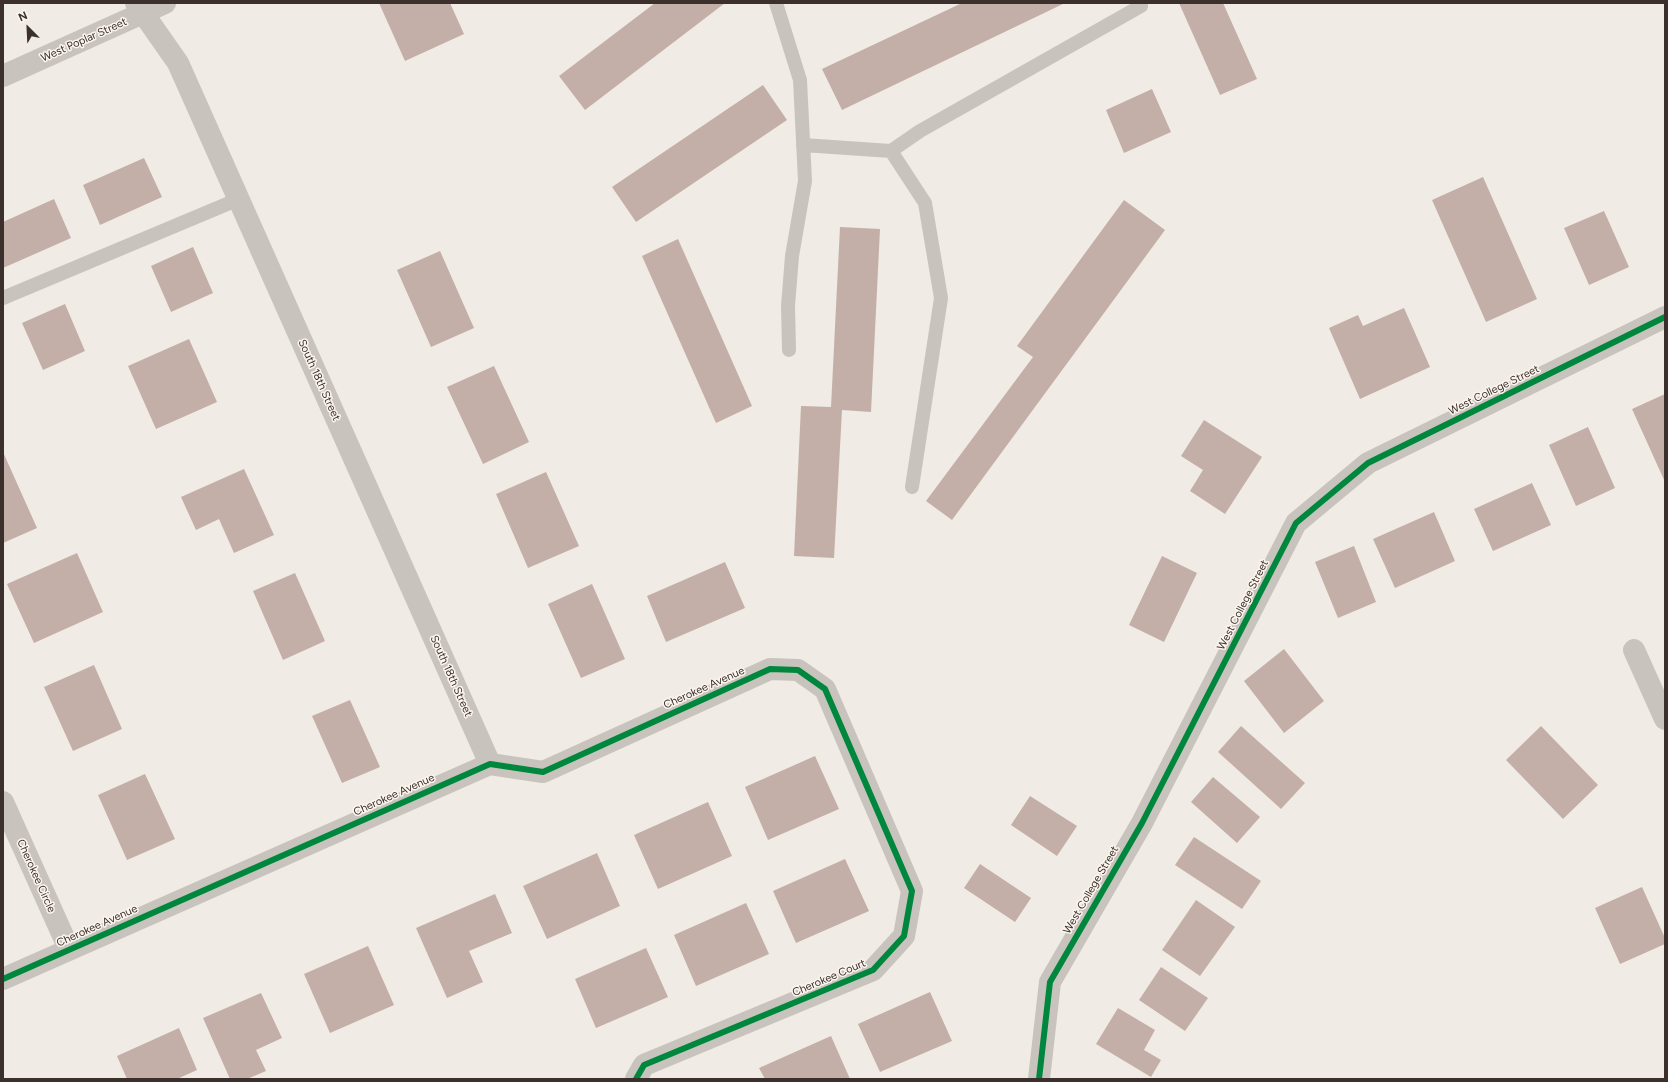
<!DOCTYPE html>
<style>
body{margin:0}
#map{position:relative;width:1668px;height:1082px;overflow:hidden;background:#f0ebe5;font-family:Figtree,sans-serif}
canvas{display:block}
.frame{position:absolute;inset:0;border:4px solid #3b302b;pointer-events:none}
.north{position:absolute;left:8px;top:8px;width:40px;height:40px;-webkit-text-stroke:3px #fbf5ee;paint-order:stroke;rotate:336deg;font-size:11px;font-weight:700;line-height:16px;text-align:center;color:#3b302b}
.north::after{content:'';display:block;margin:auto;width:14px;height:18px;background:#3b302b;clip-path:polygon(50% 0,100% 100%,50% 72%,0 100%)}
</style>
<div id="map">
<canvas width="1668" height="1082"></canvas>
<div class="frame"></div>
<div class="north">N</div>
</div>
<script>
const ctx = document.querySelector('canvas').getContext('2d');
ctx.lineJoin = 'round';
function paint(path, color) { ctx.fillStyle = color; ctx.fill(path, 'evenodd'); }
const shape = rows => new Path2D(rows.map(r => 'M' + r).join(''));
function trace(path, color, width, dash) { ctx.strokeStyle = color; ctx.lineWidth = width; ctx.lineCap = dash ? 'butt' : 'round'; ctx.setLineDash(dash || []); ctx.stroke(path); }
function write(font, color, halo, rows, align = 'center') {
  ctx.font = font + ' Figtree,sans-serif'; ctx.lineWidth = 3; ctx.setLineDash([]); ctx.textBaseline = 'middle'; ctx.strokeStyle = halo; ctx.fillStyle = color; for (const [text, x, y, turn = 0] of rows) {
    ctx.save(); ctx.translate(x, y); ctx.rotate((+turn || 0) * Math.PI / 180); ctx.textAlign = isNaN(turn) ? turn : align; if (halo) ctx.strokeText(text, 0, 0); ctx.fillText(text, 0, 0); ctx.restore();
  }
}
paint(shape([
 [379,3,450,3,464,34,405,61],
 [655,3,725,3,585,110,559,76],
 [962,3,1065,3,842,110,822,69],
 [1179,3,1223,3,1257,79,1220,95],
 [763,85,787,120,636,222,612,187],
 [1152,89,1171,132,1124,153,1106,110],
 [144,158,162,197,100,225,83,185],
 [1483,177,1537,299,1486,322,1432,200],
 [54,199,71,238,3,268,3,222],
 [1124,200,1165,230,952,520,926,501,1033,357,1017,346],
 [1604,211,1629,267,1589,285,1564,228],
 [840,227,880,229,871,412,842,410,834,558,794,556,801,406,831,407],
 [678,239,752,406,716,423,642,256],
 [193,247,213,293,171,312,151,266],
 [440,251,474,328,431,347,397,270],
 [65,304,85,351,43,370,22,323],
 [1404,308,1430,367,1360,399,1329,328,1358,315,1363,326],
 [189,339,217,402,156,429,128,366],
 [494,366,529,442,483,464,447,387],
 [1665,394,1665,482,1632,409],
 [1204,420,1262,457,1225,514,1190,491,1203,470,1181,456],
 [1588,427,1615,488,1576,506,1549,445],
 [3,452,37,528,3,543],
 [244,469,274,535,234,553,219,519,196,530,181,497],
 [546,472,579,546,528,568,496,494],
 [1532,483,1551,525,1493,551,1474,509],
 [1434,512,1455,561,1395,588,1373,539],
 [1354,546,1376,602,1338,618,1315,562],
 [77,553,103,612,34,643,7,584],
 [1162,556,1197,573,1164,642,1129,625],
 [725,562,745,608,666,642,647,596],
 [295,573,325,641,283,660,253,591],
 [592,584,625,659,581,678,548,604],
 [1284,649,1324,701,1284,733,1244,681],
 [94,665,122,729,73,751,44,687],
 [350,700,380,767,342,783,312,716],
 [1241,726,1305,783,1281,809,1218,752],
 [1541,726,1598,785,1563,819,1506,760],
 [815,756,839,809,768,840,745,787],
 [145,774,175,839,127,860,98,795],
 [1213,777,1260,817,1237,843,1191,802],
 [1030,796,1077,826,1057,856,1011,825],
 [708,802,732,856,658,889,634,835],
 [1194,837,1261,881,1242,909,1175,865],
 [597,853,620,906,547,939,523,886],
 [845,859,869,911,796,943,773,891],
 [980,864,1031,898,1015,922,964,888],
 [1642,887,1665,938,1665,944,1620,964,1595,908],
 [495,894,512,933,469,951,483,982,447,998,416,928],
 [1196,900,1235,927,1200,976,1162,950],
 [746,903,769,954,696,986,674,935],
 [368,946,394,1005,330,1033,304,974],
 [646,948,668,997,596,1028,575,979],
 [1161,967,1208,998,1185,1031,1139,1000],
 [930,992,952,1041,880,1072,858,1024],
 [261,993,282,1038,256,1050,266,1071,247,1079,230,1079,203,1018],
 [1118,1008,1155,1030,1144,1050,1161,1060,1151,1077,1096,1044],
 [179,1028,197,1070,177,1079,127,1079,117,1056],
 [831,1036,850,1079,765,1079,759,1068]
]), '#c3afa7');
trace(shape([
 [776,3,800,80,805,181,792,256,788,306,789,350],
 [803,145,891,151],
 [3,298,239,199],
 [912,487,941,298,925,203,891,151,920,131,1141,6,1141,3]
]), '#c9c3be', 14);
trace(shape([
 [136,3,178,63,490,764],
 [3,76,165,3],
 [1634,650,1665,719],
 [3,802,69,949],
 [3,979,490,764,543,772,770,669,798,670,825,689,912,891,904,936,873,970,644,1065,636,1079],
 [1039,1079,1050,982,1142,823,1296,523,1368,463,1665,317]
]), '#c9c3be', 22);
trace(shape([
 [3,979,490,764,543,772,770,669,798,670,825,689,912,891,904,936,873,970,644,1065,636,1079],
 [1039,1079,1050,982,1142,823,1296,523,1368,463,1665,317]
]), '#00873e', 6);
write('11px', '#3b302b', '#fbf5ee', [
 ["West Poplar Street",84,40,-24],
 ["South 18th Street",319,380,66],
 ["West College Street",1494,390,-26],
 ["West College Street",1243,605,-63],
 ["South 18th Street",451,676,66],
 ["Cherokee Avenue",704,688,-24],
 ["Cherokee Avenue",394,795,-24],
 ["Cherokee Circle",36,876,66],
 ["West College Street",1091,890,-60],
 ["Cherokee Avenue",97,926,-24],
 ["Cherokee Court",829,978,-23]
]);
</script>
